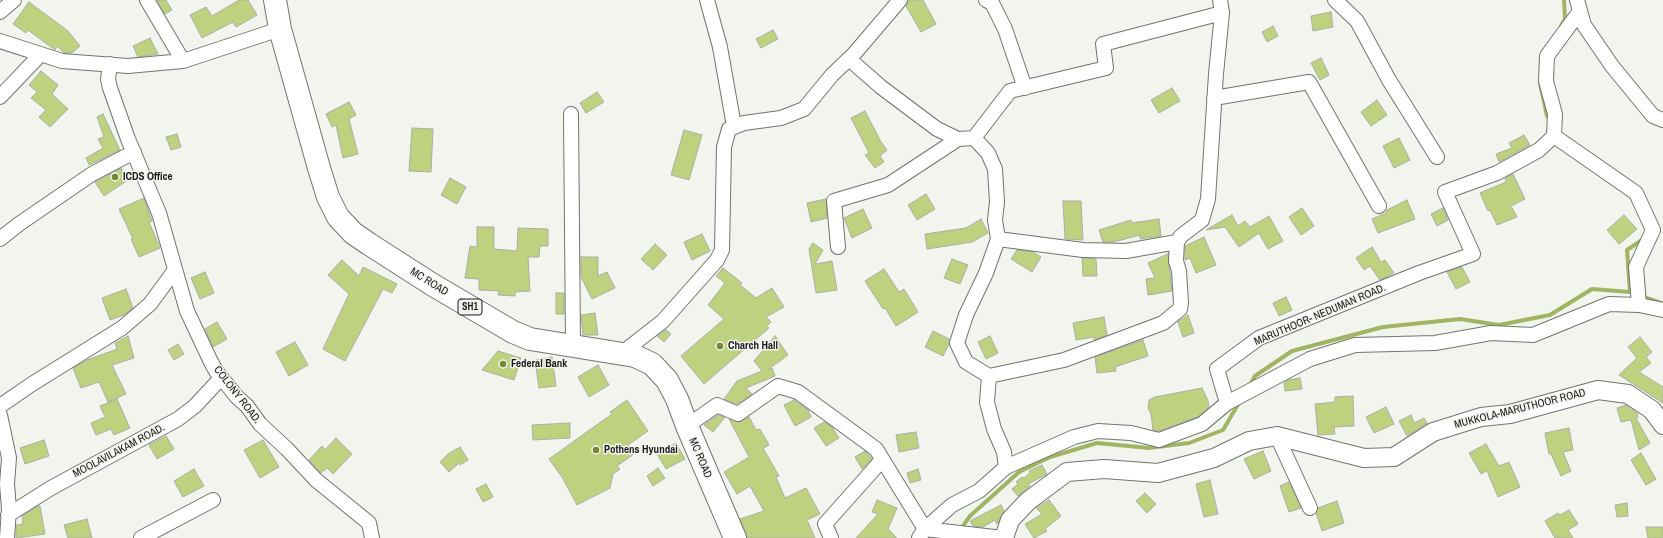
<!DOCTYPE html>
<style>
body{margin:0}
canvas{display:block;background:#f2f4ee}
</style>
<canvas width="1663" height="538"></canvas>
<script>
const ctx = document.querySelector('canvas').getContext('2d');
ctx.lineJoin = 'round';
const shape = rows => new Path2D(rows.map(r => 'M' + r).join(''));
function trace(path, color, width, dash) { ctx.strokeStyle = color; ctx.lineWidth = width; ctx.lineCap = dash ? 'butt' : 'round'; ctx.setLineDash(dash || []); ctx.stroke(path); }
function paint(path, color) { ctx.fillStyle = color; ctx.fill(path, 'evenodd'); }
function write(font, color, halo, rows, align = 'center') {
  ctx.font = font + ' "Archivo Narrow",sans-serif'; ctx.lineWidth = 3; ctx.setLineDash([]); ctx.textBaseline = 'middle'; ctx.strokeStyle = halo; ctx.fillStyle = color; for (const [text, x, y, turn = 0] of rows) {
    ctx.save(); ctx.translate(x, y); ctx.rotate((+turn || 0) * Math.PI / 180); ctx.textAlign = isNaN(turn) ? turn : align; if (halo) ctx.strokeText(text, 0, 0); ctx.fillText(text, 0, 0); ctx.restore();
  }
}
trace(shape([
 [1561,26,1565,19,1564,0],
 [1540,83,1547,116],
 [1641,296,1661,303],
 [1250,385,1255,376,1292,351,1383,327,1460,319,1499,325,1550,315,1592,289,1630,292,1627,250,1645,238],
 [960,530,970,516,1019,472,1050,457,1097,443,1149,448,1189,443,1223,430,1240,401]
]), '#a1b463', 4);
const building = shape([
 [157,0,166,0,172,10,165,14,157,0],
 [239,0,248,0,257,15,236,27,233,22,202,38,190,15,206,7,212,16,239,0],
 [908,0,923,0,936,24,921,32,906,6,908,0],
 [29,2,68,31,80,46,72,53,64,53,57,46,55,50,28,30,26,33,13,24,29,2],
 [1331,12,1333,27,1313,31,1311,16,1331,12],
 [1273,26,1278,36,1267,42,1262,32,1273,26],
 [773,30,778,39,761,48,756,39,773,30],
 [150,38,158,54,138,57,133,46,150,38],
 [1321,58,1329,75,1320,80,1311,63,1321,58],
 [41,71,58,85,52,94,68,109,50,127,39,117,46,110,31,98,37,92,29,85,41,71],
 [1172,88,1180,101,1159,113,1151,100,1172,88],
 [597,92,604,102,586,113,580,103,597,92],
 [1377,100,1387,115,1371,126,1361,112,1377,100],
 [349,102,356,115,349,119,358,154,343,158,336,125,332,127,326,114,349,102],
 [865,111,881,142,887,150,880,156,884,162,875,168,865,155,869,153,851,118,865,111],
 [103,114,120,150,89,165,86,158,103,148,98,139,104,137,97,117,103,114],
 [412,128,433,129,431,172,409,171,412,128],
 [684,130,702,135,689,180,671,175,684,130],
 [177,134,181,147,171,150,166,137,177,134],
 [1524,135,1530,145,1499,162,1496,154,1512,148,1509,143,1524,135],
 [1399,138,1410,160,1394,168,1383,146,1399,138],
 [121,168,128,180,104,196,95,182,121,168],
 [1513,174,1525,199,1511,206,1517,217,1497,225,1490,210,1488,211,1480,193,1506,182,1505,178,1513,174],
 [450,178,466,187,457,204,441,195,450,178],
 [926,194,935,209,917,220,908,205,926,194],
 [144,198,152,221,149,222,160,248,139,257,131,239,133,239,119,209,144,198],
 [826,199,827,218,811,222,807,203,826,199],
 [1407,200,1415,219,1378,233,1372,219,1386,213,1387,210,1407,200],
 [1063,201,1081,201,1083,240,1065,239,1063,201],
 [1302,208,1314,226,1301,235,1289,217,1302,208],
 [1443,208,1448,220,1437,226,1431,214,1443,208],
 [863,209,872,228,852,238,844,218,863,209],
 [1232,215,1238,226,1245,221,1250,227,1269,216,1283,241,1268,249,1259,233,1239,247,1225,227,1206,230,1232,215],
 [1624,215,1637,229,1619,244,1607,230,1624,215],
 [981,219,988,233,972,242,927,249,925,234,966,228,981,219],
 [1159,219,1161,236,1140,239,1140,235,1114,242,1103,242,1099,230,1131,220,1131,223,1159,219],
 [477,227,494,227,494,249,517,251,518,228,548,229,548,246,540,246,539,257,528,257,530,291,515,292,515,296,498,295,499,291,479,290,479,279,465,278,470,246,477,247,477,227],
 [702,234,710,251,692,260,684,242,702,234],
 [1204,237,1216,265,1196,273,1190,258,1185,260,1185,246,1204,237],
 [813,243,823,250,815,264,832,261,837,290,816,293,809,249,813,243],
 [655,244,667,255,653,270,641,259,655,244],
 [1372,247,1381,262,1385,260,1394,273,1380,280,1370,266,1364,270,1356,258,1372,247],
 [1017,250,1033,252,1041,257,1032,272,1011,259,1017,250],
 [1168,254,1172,291,1148,295,1146,279,1155,278,1148,263,1168,254],
 [581,257,598,257,598,276,607,272,615,288,592,299,581,277,581,257],
 [1082,258,1096,259,1097,276,1083,276,1082,258],
 [952,259,968,265,960,284,944,278,952,259],
 [342,260,359,276,363,267,397,284,392,293,383,289,345,361,323,349,349,294,328,275,342,260],
 [1462,267,1470,282,1456,289,1447,272,1462,267],
 [723,268,742,283,740,285,756,298,772,288,784,307,766,317,771,322,767,326,769,328,704,384,681,356,724,319,708,305,725,283,716,276,723,268],
 [884,269,899,292,904,289,918,312,896,326,885,308,883,309,865,281,884,269],
 [205,272,214,293,200,299,191,278,205,272],
 [126,289,133,308,124,315,110,320,102,298,126,289],
 [556,293,564,293,564,314,556,314,556,293],
 [1286,297,1292,310,1279,316,1273,303,1286,297],
 [595,313,598,335,583,335,581,315,595,313],
 [1188,315,1194,333,1183,337,1178,322,1188,315],
 [1104,317,1107,335,1094,340,1094,337,1076,340,1073,323,1104,317],
 [217,322,227,339,213,347,205,329,217,322],
 [666,330,671,334,664,342,657,336,666,330],
 [933,331,949,339,949,344,943,356,925,347,933,331],
 [128,336,134,358,112,365,126,394,108,402,99,382,81,388,73,368,87,360,117,349,115,343,128,336],
 [775,336,788,355,769,369,772,368,775,376,746,388,752,394,737,404,724,399,737,381,762,371,754,361,775,336],
 [990,336,998,353,986,359,978,342,990,336],
 [1640,337,1652,352,1646,357,1651,363,1639,372,1663,387,1663,403,1619,375,1637,358,1628,347,1640,337],
 [1143,340,1148,356,1115,367,1116,371,1097,373,1095,357,1143,340],
 [295,342,308,365,289,376,276,352,295,342],
 [178,344,184,354,174,360,168,350,178,344],
 [498,351,521,358,514,380,482,370,498,351],
 [552,357,556,386,539,388,535,360,552,357],
 [598,365,609,385,589,397,578,377,598,365],
 [1300,378,1302,389,1285,391,1284,383,1288,380,1300,378],
 [1202,388,1208,401,1209,407,1198,417,1159,431,1153,430,1151,414,1148,408,1149,400,1155,397,1202,388],
 [1353,396,1354,426,1334,427,1335,434,1318,435,1315,404,1335,402,1335,397,1353,396],
 [117,399,130,428,114,435,111,429,96,435,91,423,105,417,100,406,117,399],
 [627,400,648,431,628,445,634,454,617,466,620,469,613,474,610,488,577,505,562,477,549,459,612,414,610,412,627,400],
 [794,400,808,410,811,417,795,426,784,405,794,400],
 [1626,405,1637,413,1638,417,1636,418,1650,443,1639,450,1631,420,1621,422,1617,408,1626,405],
 [1386,407,1394,424,1374,433,1366,417,1386,407],
 [718,415,725,417,713,432,704,425,718,415],
 [1411,415,1414,423,1424,418,1427,423,1407,436,1399,421,1411,415],
 [749,417,756,430,760,429,769,445,763,448,779,476,776,477,785,498,806,488,820,514,807,520,815,538,747,538,740,519,764,511,750,486,737,494,724,472,749,457,729,419,739,422,749,417],
 [824,422,832,427,839,438,826,446,814,428,824,422],
 [570,423,570,438,533,440,532,425,570,423],
 [1569,428,1573,450,1563,452,1571,471,1561,476,1551,454,1549,454,1545,433,1569,428],
 [916,432,919,448,899,452,896,435,916,432],
 [166,436,174,449,157,459,149,445,166,436],
 [336,438,352,454,333,474,327,468,321,473,309,460,322,446,325,450,336,438],
 [44,440,49,456,25,464,20,448,44,440],
 [263,440,279,467,260,478,244,450,263,440],
 [676,443,685,459,666,469,657,454,676,443],
 [1486,444,1499,466,1509,462,1520,487,1498,497,1487,471,1481,474,1469,453,1486,444],
 [460,447,468,460,460,465,459,463,449,472,440,462,448,454,460,447],
 [865,451,872,459,862,469,855,457,865,451],
 [1263,451,1271,471,1254,479,1244,459,1263,451],
 [1641,453,1656,479,1646,485,1631,460,1641,453],
 [1042,465,1047,474,1028,484,1030,486,1018,496,1012,489,1018,484,1016,482,1022,477,1024,478,1030,473,1029,471,1042,465],
 [658,468,665,478,653,486,647,476,658,468],
 [194,469,204,486,183,497,174,481,194,469],
 [918,469,921,480,910,483,907,473,918,469],
 [1210,480,1218,514,1204,517,1196,484,1210,480],
 [1289,482,1301,508,1289,512,1280,486,1289,482],
 [486,484,493,497,483,502,476,489,486,484],
 [1145,493,1156,504,1147,513,1136,501,1145,493],
 [877,500,897,508,888,529,897,538,856,538,878,514,872,512,877,500],
 [1049,500,1061,516,1045,529,1047,531,1034,538,1025,524,1042,514,1036,508,1049,500],
 [1337,501,1344,523,1322,531,1316,513,1318,508,1337,501],
 [1627,503,1628,516,1617,517,1615,505,1627,503],
 [1001,505,1004,511,997,524,995,520,983,527,973,526,970,521,1001,505],
 [38,506,40,506,45,534,16,538,16,525,23,524,22,516,38,506],
 [1569,510,1578,524,1568,530,1573,538,1555,538,1545,521,1558,513,1560,515,1569,510],
 [87,519,92,538,68,538,64,525,87,519],
 [1646,527,1663,527,1663,538,1648,538,1646,527]
]);
paint(building, '#bdd17f');
trace(building, '#acaea7', 1);
const minor = shape([
 [147,0,183,61],
 [707,0,720,47,734,126],
 [986,0,992,3,1005,29,1025,88],
 [1335,0,1357,21,1389,80,1437,157],
 [1577,0,1584,25,1612,66,1653,116,1663,120],
 [0,12,14,0],
 [0,41,62,61,128,66,183,61,280,29],
 [849,59,881,87,937,129,958,139,974,138,988,153,995,169,997,202,995,220,998,239,986,273,966,315,957,343,966,362,989,376,987,402,994,429,1004,452,1006,467],
 [110,64,108,79,110,88,128,139,159,213,187,311,211,362,216,371,237,397,247,406,260,424,287,449,316,480,369,523,372,538],
 [0,97,40,55],
 [1214,98,1309,82,1379,206],
 [571,114,573,346],
 [1554,136,1636,193,1653,230,1636,267,1639,305],
 [974,138,1010,91,1106,68,1103,44,1222,13],
 [0,239,19,224,92,174,134,152],
 [998,239,1083,250,1126,251,1177,242],
 [838,247,834,201,888,185,958,139],
 [622,353,663,321,717,260,722,250,724,147,729,129,744,123,781,118,804,109,832,75,854,54,900,0],
 [989,376,1064,360,1163,323,1180,309,1181,303,1179,271,1176,261,1177,242,1181,236,1202,220,1208,199,1216,74,1222,13,1220,0],
 [1227,403,1310,359,1355,345,1435,343,1491,333,1533,335,1609,304,1639,305,1663,310],
 [0,406,32,384,122,328,150,304,175,270],
 [0,415,9,458,7,484,9,509,7,538],
 [687,426,717,405,738,414,778,386,798,392,876,449,925,529],
 [1277,436,1310,508],
 [8,515,51,488,178,419,195,406,221,378],
 [925,529,1003,538],
 [141,538,213,500],
 [831,538,825,524,882,460],
 [919,538,925,529,952,505,979,491,1006,467,1074,437,1098,431,1131,433,1159,440,1202,424,1227,403,1217,369,1259,338,1419,273,1473,254,1445,192,1497,173,1539,150,1554,136,1555,114,1546,81,1547,56,1580,11]
]);
const tertiary = shape([
 [1004,538,1010,520,1028,501,1067,472,1104,469,1158,473,1214,458,1249,441,1277,436,1364,458,1394,457,1433,432,1481,417,1510,414,1598,390,1628,394,1652,410,1663,425]
]);
const primary = shape([
 [275,0,280,29,319,168,328,197,338,217,353,233,369,244,433,285,513,332,530,339,635,356,652,364,667,380,677,399,687,426,735,538]
]);
trace(minor, '#72746e', 16);
trace(tertiary, '#72746e', 20);
trace(primary, '#72746e', 24);
trace(minor, '#fff', 14);
trace(tertiary, '#fff', 18);
trace(primary, '#fff', 22);
for (const [x, y, r, color] of [
 [115,177,4,"#758635"],
 [720,346,4,"#758635"],
 [503,364,4,"#758635"],
 [596,450,4,"#758635"]
]) { const dot = new Path2D(); dot.arc(x, y, r, 0, 2 * Math.PI); ctx.fillStyle = color; ctx.fill(dot); trace(dot, '#f2f4ee', 1.5); }
for (const [x, y, w] of [
 [470,307,24]
]) { const box = new Path2D(); box.roundRect(x - w / 2, y - 8, w, 16, 3); ctx.fillStyle = '#f2f4ee'; ctx.fill(box); trace(box, '#1a1a18', 1); }
write('bold 10px', '#1a1a18', null, [
 ["SH1",470,307]
]);
write('bold 11px', '#1a1a18', '#f2f4ee', [
 ["ICDS Office",123,177],
 ["Charch Hall",728,346],
 ["Federal Bank",511,364],
 ["Pothens Hyundai",604,450]
], 'left');
write('11px', '#1a1a18', '#f2f4ee', [
 ["MC ROAD",429,282,32],
 ["MARUTHOOR- NEDUMAN ROAD.",1320,315,-23],
 ["COLONY ROAD.",237,395,52],
 ["MUKKOLA-MARUTHOOR ROAD",1520,409,-14],
 ["MOOLAVILAKAM ROAD.",119,451,-28],
 ["MC ROAD",700,458,67]
]);
</script>
